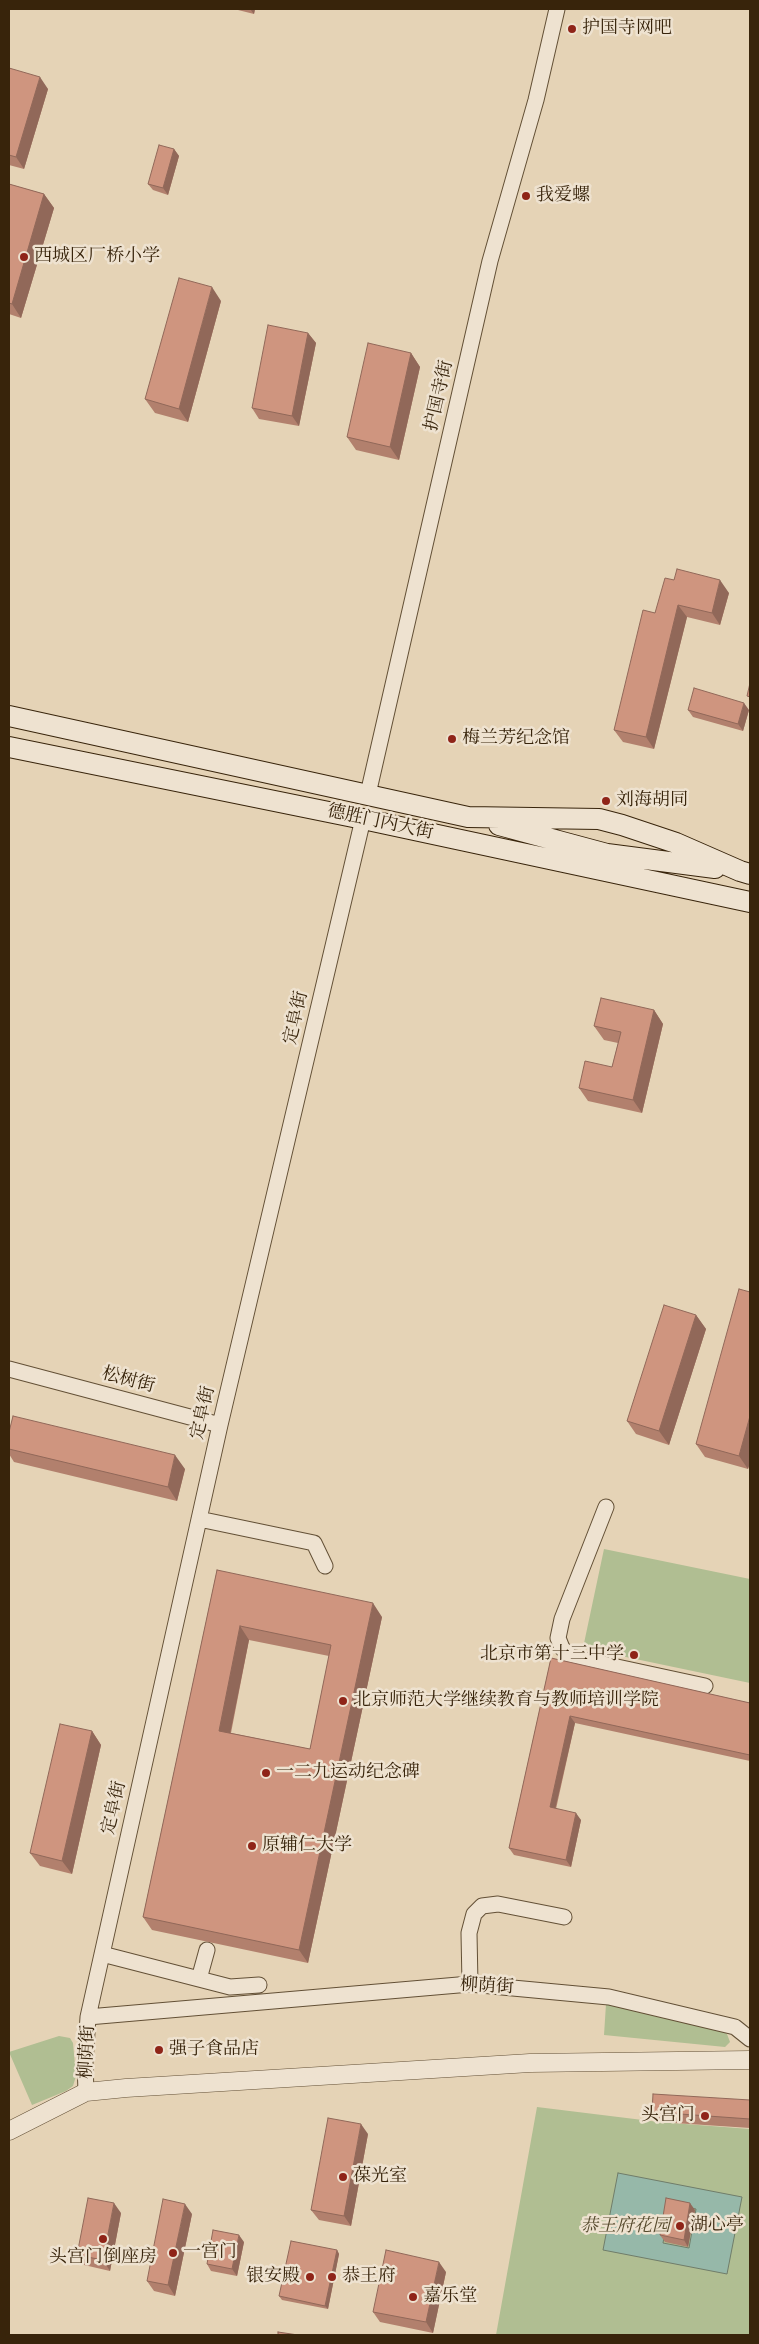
<!DOCTYPE html>
<meta charset="utf-8">
<style>
body{margin:0}
#map{position:relative;width:759px;height:2344px;overflow:hidden;background:#e5d3b6;font-family:"IM FELL Double Pica",serif}
canvas{display:block}
.frame{position:absolute;inset:0;border:10px solid #38240b;pointer-events:none}
</style>
<div id="map">
<canvas width="759" height="2344"></canvas>
<div class="frame"></div>
</div>
<script>
const ctx = document.querySelector('canvas').getContext('2d');
ctx.lineJoin = 'round';
function paint(path, color) { ctx.fillStyle = color; ctx.fill(path, 'evenodd'); }
const shape = rows => new Path2D(rows.map(r => 'M' + r).join(''));
function trace(path, color, width, dash) { ctx.strokeStyle = color; ctx.lineWidth = width; ctx.lineCap = dash ? 'butt' : 'round'; ctx.setLineDash(dash || []); ctx.stroke(path); }
function write(font, color, halo, rows, align = 'center') {
  ctx.font = font + ' "IM FELL Double Pica","Noto Serif SC",serif'; ctx.lineWidth = 5; ctx.setLineDash([]); ctx.textBaseline = 'middle'; ctx.strokeStyle = halo; ctx.fillStyle = color; for (const [text, x, y, turn = 0] of rows) {
    ctx.save(); ctx.translate(x, y); ctx.rotate((+turn || 0) * Math.PI / 180); ctx.textAlign = isNaN(turn) ? turn : align; if (halo) ctx.strokeText(text, 0, 0); ctx.fillText(text, 0, 0); ctx.restore();
  }
}
paint(shape([
 [604,1549,750,1579,750,1683,583,1648],
 [606,2004,711,2025,727,2034,730,2042,725,2047,604,2035],
 [59,2036,70,2038,73,2043,76,2076,73,2086,66,2091,32,2105,9,2052],
 [537,2107,659,2122,750,2129,750,2335,496,2335]
]), '#b0be92');
const water = shape([
 [618,2173,742,2197,727,2274,603,2250,618,2173],
 [670,2204,696,2209,689,2248,663,2243,670,2204]
]);
paint(water, '#96b8a9');
trace(water, '#707d6a', 1);
const minor = shape([
 [368,794,490,261,536,100,557,9],
 [9,1369,220,1425],
 [606,1507,562,1619,558,1638,562,1648,571,1657,705,1686],
 [199,1519,314,1543,325,1566],
 [102,1954,230,1987,259,1985],
 [199,1979,207,1950],
 [470,1984,469,1933,474,1914,482,1906,498,1904,564,1917],
 [88,2017,470,1984,609,1997,735,2027,750,2039],
 [86,2092,85,2063,88,2017,220,1425,363,819]
]);
const tertiary = shape([
 [9,2131,86,2092,126,2088,530,2063,750,2060]
]);
const secondary = shape([
 [9,716,468,817,599,819,622,825,676,843,740,871,750,874],
 [9,747,363,819,750,902],
 [499,825,607,854,715,868]
]);
trace(minor, '#635036', 17);
trace(tertiary, '#635036', 19);
trace(secondary, '#38240b', 22);
trace(minor, '#eee2d0', 15);
trace(tertiary, '#eee2d0', 18);
trace(secondary, '#eee2d0', 20);
paint(shape([
 [234,9,255,9,254,14],
 [9,68,48,89,24,169,9,165],
 [174,149,179,156,168,195,153,190,148,184],
 [9,184,44,194,54,208,21,318,9,314],
 [221,301,188,422,155,413,145,399],
 [308,333,316,343,299,426,259,419,252,408],
 [411,353,420,367,399,460,356,450,347,437],
 [674,580,729,593,720,625,687,617,654,749,623,742,614,730,655,613],
 [688,710,749,710,743,731,693,717],
 [654,1010,663,1024,642,1113,588,1101,579,1088,612,1067,618,1043,604,1040,594,1026],
 [750,1292,750,1463,748,1469,705,1457,696,1444],
 [696,1315,706,1329,669,1445,636,1434,627,1421],
 [9,1432,185,1469,177,1501,14,1462,9,1454],
 [217,1570,382,1617,308,1963,152,1930,143,1917],
 [249,1640,329,1656,310,1749,231,1733],
 [551,1658,750,1703,750,1761,575,1723,556,1809,581,1820,571,1867,514,1855,509,1848],
 [92,1731,101,1745,72,1874,40,1866,30,1853],
 [750,2100,750,2128,659,2122,652,2112],
 [368,2134,351,2226,319,2220,311,2210],
 [695,2210,688,2247,665,2242,660,2235],
 [121,2213,110,2271,84,2265,77,2255],
 [192,2214,175,2296,154,2291,147,2281],
 [244,2242,237,2276,211,2271,207,2264],
 [337,2250,339,2254,328,2309,282,2300,279,2296],
 [446,2272,433,2333,380,2322,373,2312]
]), '#b2806d');
paint(shape([
 [250,9,255,9,254,14],
 [40,77,48,89,24,169,16,157],
 [174,149,179,156,168,195,163,188],
 [44,194,54,208,21,318,12,304],
 [212,287,221,301,188,422,179,409],
 [308,333,316,343,299,426,292,416],
 [411,353,420,367,399,460,390,447],
 [720,580,729,593,720,625,712,613],
 [678,605,687,617,654,749,646,737],
 [744,703,749,710,743,731,738,724],
 [654,1010,663,1024,642,1113,633,1100],
 [696,1315,706,1329,669,1445,659,1431],
 [750,1416,750,1463,748,1469,739,1456],
 [175,1455,185,1469,177,1501,168,1487],
 [373,1603,382,1617,308,1963,299,1950],
 [240,1626,249,1640,228,1744,219,1731],
 [570,1716,575,1723,554,1814,550,1807],
 [92,1731,101,1745,72,1874,62,1861],
 [576,1813,581,1820,571,1867,566,1860],
 [361,2124,368,2134,351,2226,344,2216],
 [114,2203,121,2213,110,2271,103,2260],
 [690,2203,695,2210,688,2247,684,2240],
 [185,2204,192,2214,175,2296,168,2285],
 [239,2235,244,2242,237,2276,232,2269],
 [337,2250,339,2254,328,2309,325,2306],
 [439,2262,446,2272,433,2333,426,2322]
]), '#916859');
const building = shape([
 [9,68,40,77,16,157,9,155,9,68],
 [159,145,174,149,163,188,148,184,159,145],
 [9,184,44,194,12,304,9,303,9,184],
 [179,278,212,287,179,409,145,399,179,278],
 [268,325,308,333,292,416,252,408,268,325],
 [368,343,411,353,390,447,347,437,368,343],
 [677,569,720,580,712,613,678,605,646,737,614,730,643,610,655,613,665,578,674,580,677,569],
 [750,683,750,697,747,696,750,683],
 [694,688,744,703,738,724,688,710,694,688],
 [601,998,654,1010,633,1100,579,1088,585,1061,612,1067,621,1032,594,1026,601,998],
 [739,1289,750,1292,750,1416,739,1456,696,1444,739,1289],
 [664,1305,696,1315,659,1431,627,1421,664,1305],
 [13,1416,175,1455,168,1487,9,1449,9,1432,13,1416],
 [217,1570,373,1603,299,1950,143,1917,217,1570],
 [240,1626,331,1645,310,1749,219,1731,240,1626],
 [551,1658,750,1703,750,1755,570,1716,550,1807,576,1813,566,1860,509,1848,551,1658],
 [60,1724,92,1731,62,1861,30,1853,60,1724],
 [653,2094,750,2100,750,2119,652,2112,653,2094],
 [328,2118,361,2124,344,2216,311,2210,328,2118],
 [88,2198,114,2203,103,2260,77,2255,88,2198],
 [666,2198,690,2203,684,2240,660,2235,666,2198],
 [163,2199,185,2204,168,2285,147,2281,163,2199],
 [213,2230,239,2235,232,2269,207,2264,213,2230],
 [291,2241,337,2250,325,2306,279,2296,291,2241],
 [386,2250,439,2262,426,2322,373,2312,386,2250],
 [278,2332,298,2335,278,2335,278,2332]
]);
paint(building, '#cf957f');
trace(building, '#916859', 1);
for (const [x, y, r, color] of [
 [572,29,5,"#8f2418"],
 [526,196,5,"#8f2418"],
 [24,257,5,"#8f2418"],
 [452,739,5,"#8f2418"],
 [606,801,5,"#8f2418"],
 [634,1655,5,"#8f2418"],
 [343,1701,5,"#8f2418"],
 [266,1773,5,"#8f2418"],
 [252,1846,5,"#8f2418"],
 [159,2050,5,"#8f2418"],
 [705,2116,5,"#8f2418"],
 [343,2177,5,"#8f2418"],
 [680,2226,5,"#8f2418"],
 [103,2239,5,"#8f2418"],
 [173,2253,5,"#8f2418"],
 [310,2277,5,"#8f2418"],
 [332,2277,5,"#8f2418"],
 [413,2297,5,"#8f2418"]
]) { const dot = new Path2D(); dot.arc(x, y, r, 0, 2 * Math.PI); ctx.fillStyle = color; ctx.fill(dot); trace(dot, '#eee2d0', 2); }
write('18px', '#38240b', '#eee2d0', [
 ["护国寺网吧",582,29],
 ["我爱螺",536,196],
 ["西城区厂桥小学",34,257],
 ["梅兰芳纪念馆",462,739],
 ["刘海胡同",616,801],
 ["北京市第十三中学",624,1655,"right"],
 ["北京师范大学继续教育与教师培训学院",353,1701],
 ["一二九运动纪念碑",276,1773],
 ["原辅仁大学",262,1846],
 ["强子食品店",169,2050],
 ["头宫门",695,2116,"right"],
 ["葆光室",353,2177],
 ["湖心亭",690,2226],
 ["一宫门",183,2253],
 ["头宫门倒座房",103,2258,"center"],
 ["银安殿",300,2277,"right"],
 ["恭王府",342,2277],
 ["嘉乐堂",423,2297]
], 'left');
write('18px', '#38240b', '#eee2d0', [
 ["护国寺街",440,396,-77],
 ["德胜门内大街",380,823,12],
 ["定阜街",297,1018,-77],
 ["松树街",128,1381,15],
 ["定阜街",204,1413,-77],
 ["定阜街",115,1808,-77],
 ["柳荫街",487,1987,3],
 ["柳荫街",88,2052,-87]
]);
write('italic 18px', '#564a2d', '#eee2d0', [
 ["恭王府花园",625,2227]
]);
</script>
